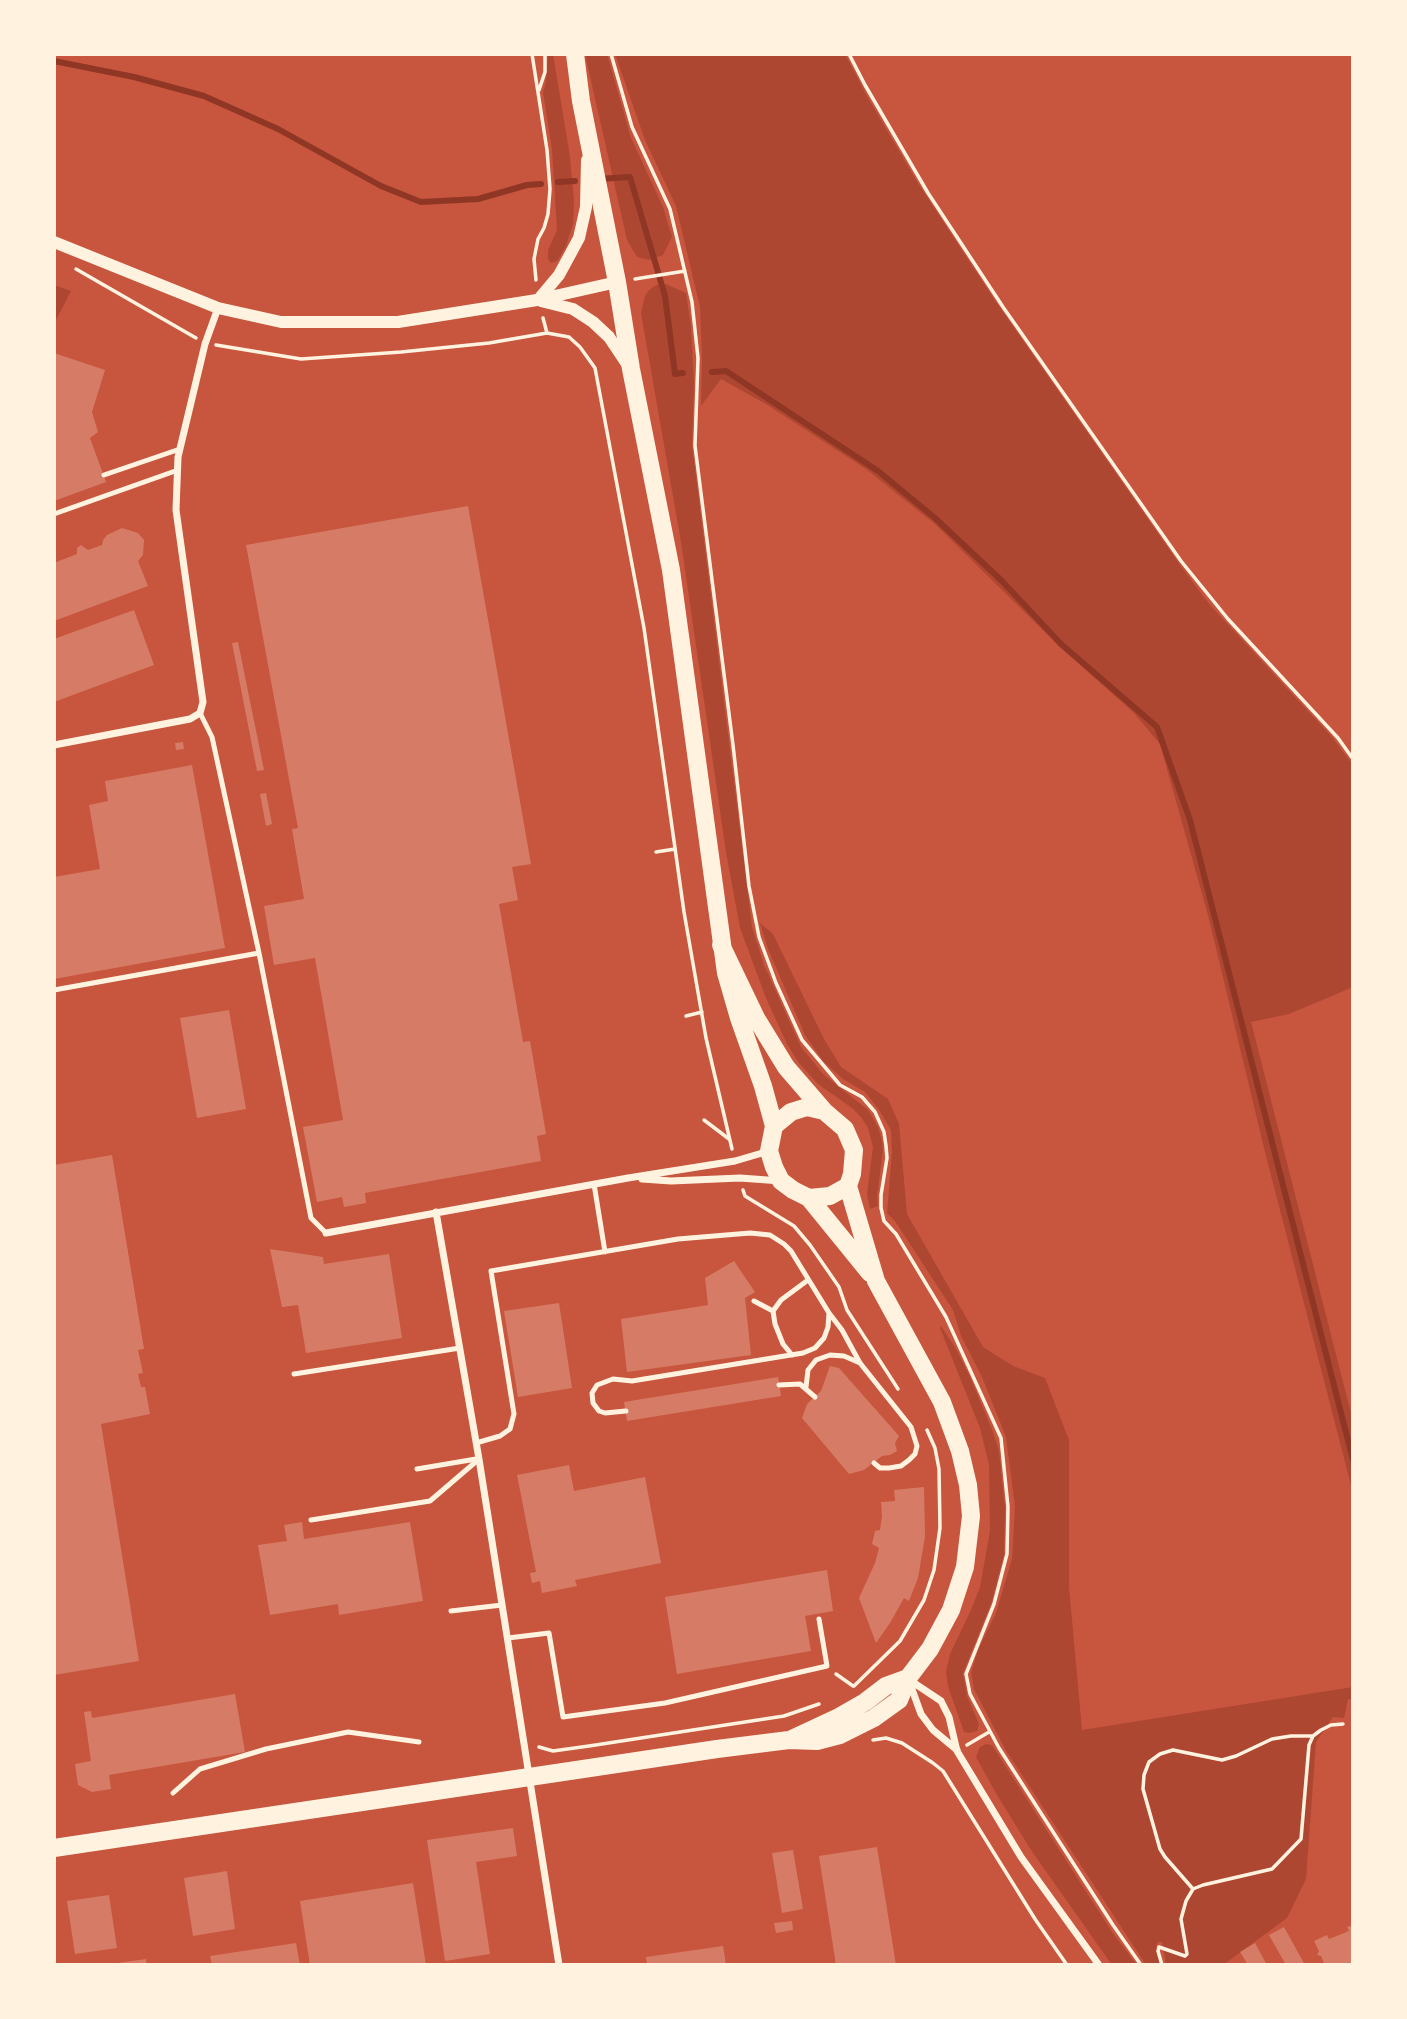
<!DOCTYPE html>
<style>
body{margin:0}
#map{position:relative;width:1407px;height:2019px;overflow:hidden;background:#c8553d;font-family:"Public Sans",sans-serif}
canvas{display:block}
.frame{position:absolute;inset:0;border:56px solid #fff3e0;pointer-events:none}
</style>
<div id="map">
<canvas width="1407" height="2019"></canvas>
<div class="frame"></div>
</div>
<script>
const ctx = document.querySelector('canvas').getContext('2d');
ctx.lineJoin = 'round';
function paint(path, color) { ctx.fillStyle = color; ctx.fill(path, 'evenodd'); }
const shape = rows => new Path2D(rows.map(r => 'M' + r).join(''));
function trace(path, color, width, dash) { ctx.strokeStyle = color; ctx.lineWidth = width; ctx.lineCap = dash ? 'butt' : 'round'; ctx.setLineDash(dash || []); ctx.stroke(path); }
paint(shape([
 [548,54,553,54,570,157,574,201,573,224,566,246,557,261,551,263,548,259,548,250,557,230,552,149,543,92,546,82],
 [585,54,607,54,631,138,663,207,672,237,663,255,649,260,637,257,627,240],
 [615,54,845,54,867,96,916,180,994,299,1183,569,1210,605,1332,737,1353,765,1353,987,1289,1014,1251,1022,1353,1421,1353,1493,1265,1152,1208,915,1160,744,1134,713,1060,647,935,524,866,469,766,404,721,379,701,406,702,359,700,307,676,206,645,140],
 [666,284,686,293,691,326,694,382,692,444,752,927,764,965,801,1047,823,1074,868,1110,878,1127,882,1141,883,1150,877,1197,878,1206,870,1209,867,1194,873,1147,868,1128,861,1117,852,1108,818,1084,799,1063,787,1044,766,998,740,928,726,852,681,542,641,313,645,296,649,290,656,285],
 [54,285,71,291,54,324],
 [760,923,773,934,824,1039,841,1067,888,1099,899,1124,907,1214,983,1347,1013,1366,1045,1378,1069,1440,1069,1587,1082,1730,1353,1687,1353,1700,1348,1699,1344,1718,1333,1717,1316,1742,1306,1879,1287,1918,1223,1965,1166,1965,1162,1942,1158,1942,1156,1946,1160,1965,1146,1965,1005,1749,974,1689,971,1673,978,1650,996,1613,1012,1559,1015,1507,1006,1437,982,1377,961,1336,953,1310,895,1221,887,1213,892,1152,891,1130,879,1110,865,1092,843,1079,823,1061,805,1035,768,949],
 [941,1326,955,1347,970,1377,993,1432,999,1451,1005,1509,1004,1555,991,1604,963,1673,967,1696,979,1724,977,1731,969,1733,964,1732,948,1686,946,1672,950,1654,971,1610,980,1587,990,1531,989,1465,980,1428,940,1328],
 [986,1744,992,1745,1112,1932,1137,1965,1112,1965,1031,1850,997,1795,976,1757,980,1747]
]), '#ae4732');
trace(shape([
 [54,61,134,77,204,96,278,129,381,186,421,202,478,199,527,185,541,184],
 [598,179,630,177,665,296,675,374,683,373],
 [558,182,575,181],
 [712,372,726,371,878,471,935,518,1002,581,1061,644,1157,727,1190,820,1353,1460]
]), '#8f3625', 6);
paint(shape([
 [54,353,105,370,92,412,98,432,90,438,106,482,54,501],
 [468,506,531,864,512,867,518,900,499,904,523,1042,530,1041,546,1134,537,1136,541,1161,365,1193,366,1203,344,1207,342,1197,317,1202,303,1127,343,1120,315,958,274,965,264,906,304,899,292,829,298,828,246,545],
 [122,528,138,533,144,540,143,555,138,561,148,586,54,621,54,563,77,554,77,548,81,545,88,550,102,545,103,540,107,535],
 [134,610,154,665,54,702,54,639],
 [238,642,264,770,257,771,232,643],
 [183,742,184,749,176,750,175,743],
 [192,765,225,948,54,979,54,877,100,869,89,805,108,801,105,781],
 [266,793,272,824,266,826,260,794],
 [229,1010,246,1109,197,1118,180,1018],
 [112,1155,144,1349,138,1350,143,1373,138,1374,141,1387,145,1387,150,1414,101,1424,139,1661,54,1675,54,1165],
 [270,1249,323,1257,324,1264,389,1254,402,1338,306,1353,298,1305,282,1307],
 [734,1261,755,1292,745,1298,751,1355,627,1372,621,1319,708,1305,705,1278],
 [559,1303,572,1388,518,1397,504,1311],
 [830,1366,839,1368,899,1436,895,1443,897,1451,890,1455,882,1456,864,1470,849,1474,802,1418,807,1404,821,1391],
 [778,1377,781,1396,627,1421,624,1402],
 [569,1465,574,1491,645,1477,661,1563,575,1580,577,1586,542,1593,540,1581,532,1583,530,1573,536,1572,517,1475],
 [924,1487,925,1536,918,1578,909,1601,904,1598,890,1623,876,1643,859,1598,875,1563,879,1548,872,1544,875,1531,880,1530,882,1516,881,1502,895,1501,894,1490],
 [302,1522,304,1539,410,1522,423,1601,339,1615,338,1604,270,1615,258,1545,287,1541,284,1525],
 [827,1570,833,1611,805,1616,811,1651,677,1674,665,1597],
 [235,1694,245,1752,109,1775,111,1789,92,1792,78,1785,75,1764,91,1761,84,1712,91,1711,92,1718],
 [513,1828,517,1856,476,1862,490,1954,445,1961,427,1840],
 [877,1847,896,1965,836,1965,819,1856],
 [793,1850,803,1909,782,1913,772,1853],
 [227,1871,235,1929,193,1936,184,1878],
 [413,1883,426,1965,310,1965,300,1901],
 [109,1895,117,1948,75,1954,67,1901],
 [792,1921,793,1930,776,1933,774,1923],
 [1353,1925,1353,1965,1325,1965,1321,1956,1317,1955,1319,1951,1314,1941,1327,1935,1329,1939,1349,1931,1347,1927],
 [1284,1927,1305,1965,1286,1965,1269,1935],
 [296,1943,300,1965,212,1965,210,1956],
 [1255,1943,1267,1965,1248,1965,1240,1952],
 [723,1946,726,1965,647,1965,646,1957],
 [146,1959,147,1965,118,1965,118,1963]
]), '#d67c66');
trace(shape([
 [532,54,547,150,550,189,548,214,544,228,538,239,534,259,536,280],
 [611,54,632,127,670,209,692,302,698,358,695,446,733,745,749,886,759,937,776,983,802,1040,840,1085,862,1097,875,1112,884,1132,886,1146,887,1158,881,1195,881,1208,884,1221,896,1234,946,1317,1001,1438,1008,1507,1007,1554,994,1604,966,1674,970,1694,999,1748,1113,1925,1141,1965],
 [849,54,865,85,928,193,1003,307,1181,561,1228,619,1338,738,1353,759],
 [539,90,545,72,545,54],
 [76,269,196,338],
 [635,279,685,271],
 [543,318,547,333],
 [216,345,301,359,401,352,489,343,547,333,569,337,580,347,595,368,644,628,684,912,706,1038,732,1149],
 [656,852,675,849],
 [686,1016,702,1012],
 [704,1120,729,1139],
 [743,1190,745,1196,794,1226,810,1245,839,1287,847,1310,898,1389],
 [836,1674,853,1686],
 [854,1686,900,1641,924,1600,934,1570,940,1528,939,1469,935,1448,927,1430],
 [873,1740,886,1738,902,1743,933,1763,943,1771,1035,1919,1067,1965],
 [967,1745,989,1732],
 [539,1747,553,1751,589,1746,784,1716,819,1704],
 [1193,1889,1165,1857,1160,1849,1143,1789,1144,1775,1149,1762,1160,1754,1173,1750,1222,1760,1236,1756,1272,1739,1291,1736,1313,1736],
 [1162,1965,1158,1951,1159,1947,1185,1956,1187,1954,1181,1919,1186,1901,1193,1889,1203,1885,1272,1869,1301,1839,1309,1745,1313,1736,1321,1730,1331,1725,1343,1724]
]), '#fff3e0', 3.5);
trace(shape([
 [104,475,180,449],
 [54,514,178,470],
 [200,713,212,737,259,953,311,1218,326,1233],
 [54,990,259,953],
 [594,1184,605,1252],
 [754,1301,773,1311],
 [792,1355,783,1344,775,1324,773,1311,781,1300,808,1280],
 [294,1374,460,1348],
 [779,1385,800,1384,815,1397],
 [806,1387,808,1370,816,1360,830,1355,844,1356,860,1363],
 [626,1411,605,1413,599,1411,593,1403,592,1393,597,1385,613,1379,632,1381,803,1353,815,1348,824,1338,828,1327,829,1313],
 [476,1443,500,1436,510,1429,514,1414,491,1271,678,1239,750,1233,770,1235,784,1244,791,1251,829,1313,842,1330,860,1363,911,1427,917,1446,915,1454,909,1460,901,1466,889,1468,880,1468,874,1463],
 [417,1469,476,1459],
 [311,1520,430,1501,479,1459],
 [451,1611,502,1605],
 [508,1638,549,1633,563,1717,665,1703,827,1666,819,1619],
 [173,1793,200,1769,266,1749,348,1732,419,1742]
]), '#fff3e0', 5);
trace(shape([
 [54,745,190,719,200,713,203,702,176,510,178,457,205,344,218,308],
 [642,1179,671,1181,740,1178,781,1181],
 [436,1212,479,1459,559,1965],
 [326,1233,628,1178,735,1161,769,1151],
 [908,1679,941,1701,949,1717,957,1751,1021,1857,1099,1965],
 [909,1681,921,1714,933,1730,957,1750]
]), '#fff3e0', 7);
trace(shape([
 [54,242,218,308,281,322,398,322,537,300,617,282],
 [538,300,559,275,579,238,586,207,587,160],
 [541,301,573,309,593,322,609,337,629,367]
]), '#fff3e0', 12);
trace(shape([
 [575,54,581,101,617,282,631,369,671,570,726,973,739,1018,763,1086,774,1126,769,1151,774,1167,781,1181,793,1190,809,1198,870,1273],
 [774,1126,791,1112,807,1107,824,1111],
 [809,1198,830,1196,848,1186],
 [792,1739,837,1718,865,1702,886,1686,908,1678],
 [54,1848,717,1749,789,1740,817,1741,840,1735,874,1718,899,1700,908,1678,930,1649,951,1610,965,1567,971,1516,968,1485,960,1451,942,1402,876,1281,848,1186,852,1174,854,1150,845,1129,824,1111,786,1067,756,1018,721,945]
]), '#fff3e0', 18);
</script>
